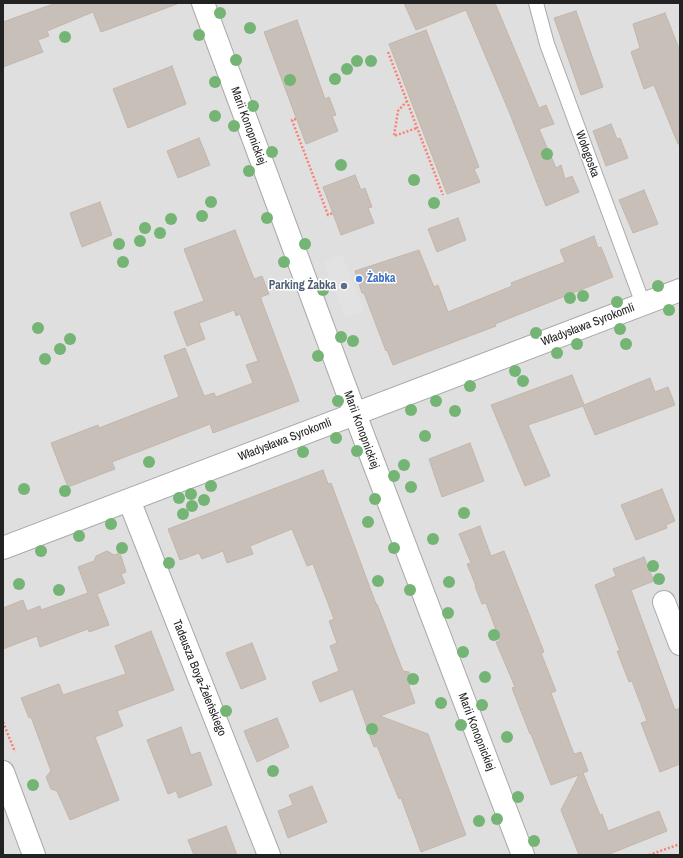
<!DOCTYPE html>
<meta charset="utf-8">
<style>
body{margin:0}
#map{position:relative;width:683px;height:858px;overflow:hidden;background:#f2efe9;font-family:"Archivo Narrow",sans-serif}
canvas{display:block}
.frame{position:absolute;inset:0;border:4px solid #222;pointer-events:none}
</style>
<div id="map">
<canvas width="683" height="858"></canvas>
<div class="frame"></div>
</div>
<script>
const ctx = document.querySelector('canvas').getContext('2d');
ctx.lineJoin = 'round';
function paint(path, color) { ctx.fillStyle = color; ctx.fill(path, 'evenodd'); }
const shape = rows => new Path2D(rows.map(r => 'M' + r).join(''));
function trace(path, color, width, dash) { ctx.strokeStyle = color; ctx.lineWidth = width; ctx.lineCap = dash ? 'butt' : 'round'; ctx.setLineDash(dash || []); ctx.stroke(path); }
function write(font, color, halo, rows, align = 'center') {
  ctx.font = font + ' "Archivo Narrow",sans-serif'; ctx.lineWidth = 3; ctx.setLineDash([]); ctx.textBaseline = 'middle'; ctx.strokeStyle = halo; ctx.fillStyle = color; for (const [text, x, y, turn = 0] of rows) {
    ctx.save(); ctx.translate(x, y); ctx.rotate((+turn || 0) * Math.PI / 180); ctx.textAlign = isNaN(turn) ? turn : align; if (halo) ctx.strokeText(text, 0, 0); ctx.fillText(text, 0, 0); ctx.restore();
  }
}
paint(shape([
 [3,3,680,3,680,855,3,855]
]), '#e0dfdf');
paint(shape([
 [342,254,364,311,345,318,324,262]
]), '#e2e2e2');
const building = shape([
 [56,3,177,3,177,4,101,32,93,12,47,31,49,36,38,40,43,52,3,67,3,22,56,3],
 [404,3,495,3,539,108,546,105,554,124,539,129,556,168,561,165,565,179,572,176,579,192,546,206,510,114,466,10,416,30,404,3],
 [576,11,603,87,581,95,554,18,576,11],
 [665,13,680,51,680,144,678,144,654,85,644,89,631,52,640,48,633,24,665,13],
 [297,20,325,99,329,97,336,115,332,116,338,131,306,144,264,32,297,20],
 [426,30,479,167,474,169,480,182,447,194,389,44,426,30],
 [172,66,186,104,128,128,113,89,172,66],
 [611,124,617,139,620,138,628,158,606,166,593,131,611,124],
 [199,138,210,165,178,178,167,151,199,138],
 [355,175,361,190,365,188,372,207,368,208,374,223,341,235,323,187,355,175],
 [644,190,658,224,633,233,619,200,644,190],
 [100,202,112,235,82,247,70,213,100,202],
 [458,218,466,240,437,252,428,229,458,218],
 [235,230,254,279,262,276,269,294,261,297,261,299,299,401,213,433,210,424,112,462,115,469,68,487,51,443,98,425,99,428,179,397,164,356,185,348,204,396,214,393,216,397,253,383,246,365,258,361,240,314,236,316,234,310,199,323,205,339,187,346,174,312,204,301,184,249,235,230],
 [594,236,598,248,601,247,613,277,495,324,496,326,393,365,387,350,386,351,364,293,362,293,355,271,419,250,434,287,438,285,448,312,512,286,511,283,565,262,560,250,594,236],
 [572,375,584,405,650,378,655,392,668,387,675,405,595,435,583,406,528,425,550,476,525,486,491,405,572,375],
 [470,443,484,481,442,497,429,459,470,443],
 [323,470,328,484,331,483,376,604,377,604,403,671,409,672,412,682,409,686,415,703,380,716,428,734,466,835,421,852,401,798,399,799,377,746,374,747,353,689,320,702,312,682,339,671,330,646,337,643,329,621,334,619,313,564,307,566,292,529,250,546,253,554,227,563,223,551,202,559,199,553,180,560,168,529,323,470],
 [662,489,675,521,666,525,667,528,636,540,621,505,662,489],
 [480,526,491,556,504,551,544,652,541,653,556,691,551,693,574,754,581,752,588,771,583,773,600,815,602,814,608,831,659,811,667,831,607,855,579,855,561,810,579,775,551,785,531,734,530,734,512,688,515,687,496,642,500,641,486,603,482,604,475,586,476,586,467,564,471,563,459,534,480,526],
 [107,551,114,555,120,553,126,572,121,574,125,583,97,594,109,625,89,632,88,629,40,647,37,636,3,649,3,608,23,600,27,611,40,606,41,610,88,593,78,567,94,561,96,556,107,551],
 [644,557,654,581,631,590,675,710,680,708,680,764,660,772,641,723,647,721,632,681,629,682,617,651,620,651,595,585,616,576,613,569,644,557],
 [151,631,174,690,117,711,123,726,95,737,119,800,70,820,57,791,51,789,46,777,51,771,31,717,29,718,21,698,59,684,63,695,126,674,115,646,151,631],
 [252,643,266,679,241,689,226,653,252,643],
 [277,718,289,747,257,762,244,731,277,718],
 [181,727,191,755,200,752,212,785,179,798,176,791,168,794,147,740,181,727],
 [312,786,327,822,288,838,278,811,293,805,289,795,312,786],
 [226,826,237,855,194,855,188,840,226,826]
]);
paint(building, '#c7bfb8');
trace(building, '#c4b6ab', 1);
const service = shape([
 [536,3,547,44,643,304]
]);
const minor = shape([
 [203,3,363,435,523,855],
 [129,500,269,855],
 [3,548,680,290],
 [664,602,680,644],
 [3,772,34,855]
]);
trace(service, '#a9a9a9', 16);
trace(minor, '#a9a9a9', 24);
trace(shape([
 [388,52,443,195],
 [407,101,398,111,394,136,417,128],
 [296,119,292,120,328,215,333,213],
 [3,722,15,752],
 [649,855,680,844]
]), '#fa8072', 2.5, [2, 2]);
trace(service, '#fff', 14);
trace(minor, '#fff', 22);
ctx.fillStyle = '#74b475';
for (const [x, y] of [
 [220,13],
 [250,28],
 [199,35],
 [65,37],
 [236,60],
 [357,61],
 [371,61],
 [347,69],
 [335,79],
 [290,80],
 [215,82],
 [253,106],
 [215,116],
 [234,126],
 [272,152],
 [547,154],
 [341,165],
 [249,171],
 [414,180],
 [211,202],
 [434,203],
 [202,216],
 [267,218],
 [171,219],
 [145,228],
 [160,233],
 [140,241],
 [119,244],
 [305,244],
 [123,262],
 [284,262],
 [658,286],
 [323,290],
 [583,296],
 [570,298],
 [617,302],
 [669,310],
 [38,328],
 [620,329],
 [536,333],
 [341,337],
 [70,339],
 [353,341],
 [577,344],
 [626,344],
 [60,349],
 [557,353],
 [318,356],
 [45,359],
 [515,371],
 [523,381],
 [470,386],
 [338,401],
 [436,401],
 [411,410],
 [455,411],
 [425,436],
 [336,438],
 [357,451],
 [303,452],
 [149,462],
 [404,465],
 [394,476],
 [211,486],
 [411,487],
 [24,489],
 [65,491],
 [191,494],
 [179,498],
 [375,499],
 [204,500],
 [192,506],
 [464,513],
 [183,514],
 [368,522],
 [111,524],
 [79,536],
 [433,539],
 [122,548],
 [394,548],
 [41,551],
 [169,563],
 [653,566],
 [659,579],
 [378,581],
 [449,582],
 [19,584],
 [59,590],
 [410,590],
 [448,613],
 [494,635],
 [463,652],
 [485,677],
 [413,679],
 [441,703],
 [482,705],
 [226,711],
 [461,725],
 [372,729],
 [507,737],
 [273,771],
 [33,785],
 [518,797],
 [497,819],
 [479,821],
 [534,841]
]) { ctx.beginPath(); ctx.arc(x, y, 6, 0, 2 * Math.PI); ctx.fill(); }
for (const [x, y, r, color] of [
 [359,279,4,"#3f7fe0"],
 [344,286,4,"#5c6f8a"]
]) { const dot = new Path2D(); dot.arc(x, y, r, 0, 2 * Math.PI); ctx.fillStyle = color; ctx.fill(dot); trace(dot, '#fff', 1.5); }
write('12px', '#222', '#fff', [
 ["Marii Konopnickiej",248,126,70],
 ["Wołogoska",587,154,70],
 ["Władysława Syrokomli",588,325,-21],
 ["Marii Konopnickiej",361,430,70],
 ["Władysława Syrokomli",285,440,-21],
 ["Tadeusza Boya-Żeleńskiego",199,678,68],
 ["Marii Konopnickiej",476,732,69]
]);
write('bold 12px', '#366cbe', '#fff', [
 ["Żabka",367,279]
], 'left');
write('bold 12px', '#4e5e75', '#fff', [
 ["Parking Żabka",336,286]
], 'right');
</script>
